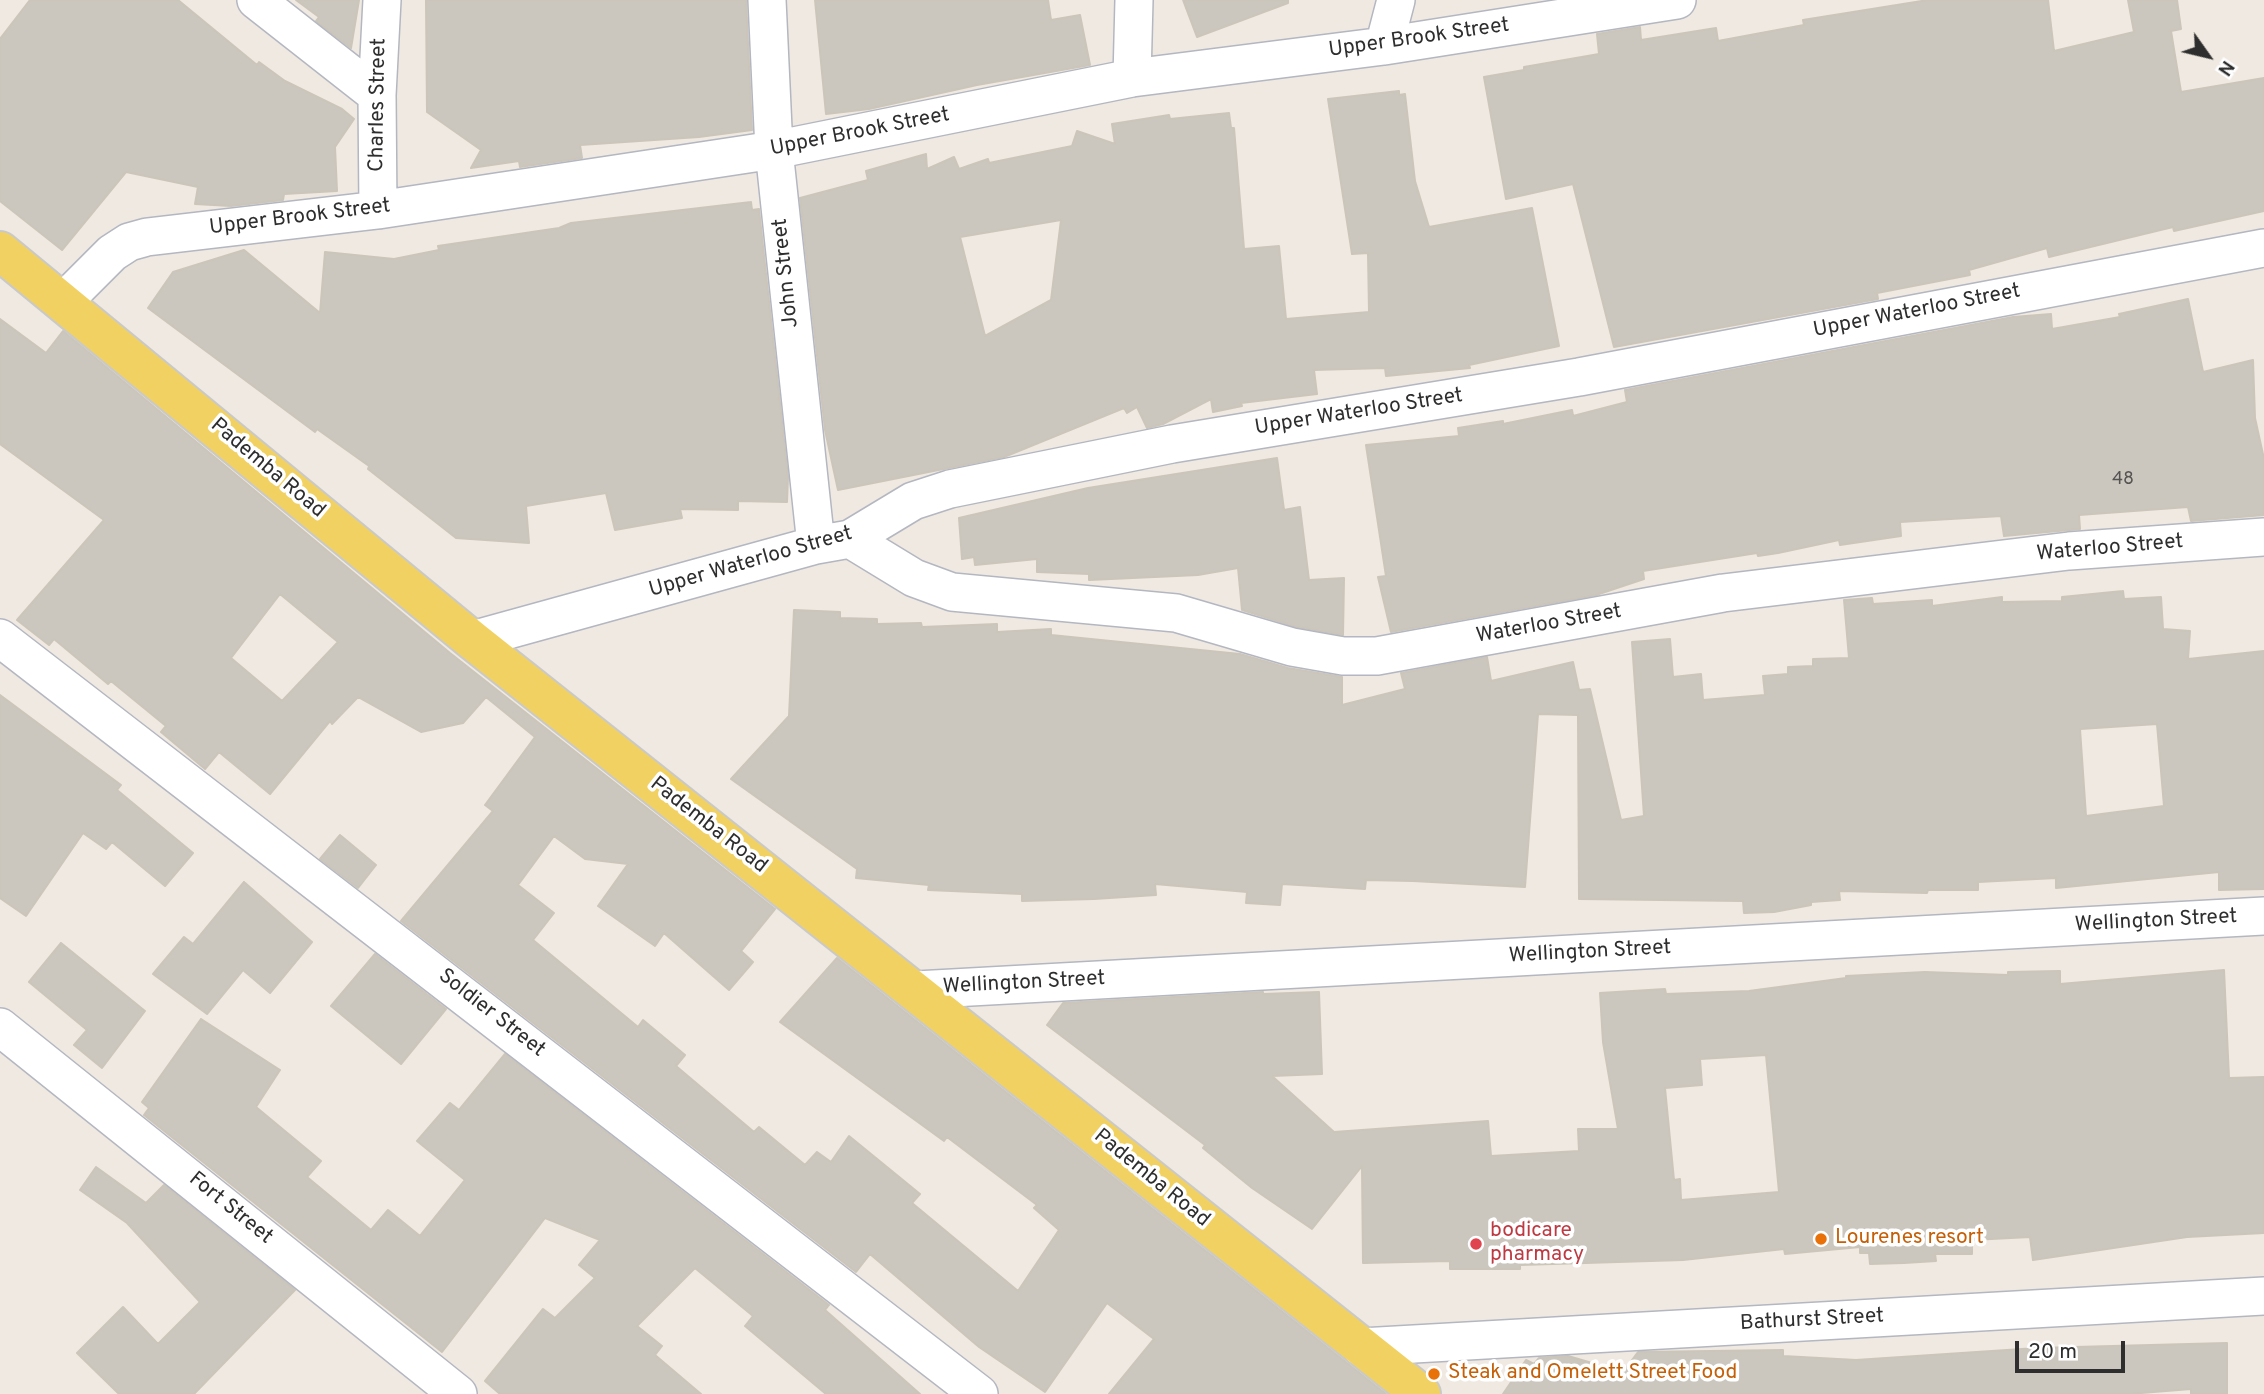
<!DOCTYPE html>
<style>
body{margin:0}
#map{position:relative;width:2264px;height:1394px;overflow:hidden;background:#efe9e1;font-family:Overpass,sans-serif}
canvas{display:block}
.north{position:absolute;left:2173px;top:21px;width:70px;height:70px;-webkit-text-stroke:5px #fff;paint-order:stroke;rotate:124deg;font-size:19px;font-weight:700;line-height:28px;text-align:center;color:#2e2e2e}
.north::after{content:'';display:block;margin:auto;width:24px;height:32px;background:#2e2e2e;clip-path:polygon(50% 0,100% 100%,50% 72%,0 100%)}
.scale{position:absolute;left:2015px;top:1341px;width:110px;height:32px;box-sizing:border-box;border:4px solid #2e2e2e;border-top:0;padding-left:9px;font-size:21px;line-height:24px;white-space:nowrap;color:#2e2e2e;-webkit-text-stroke:5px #fff;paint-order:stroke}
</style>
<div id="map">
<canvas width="2264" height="1394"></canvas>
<div class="north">N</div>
<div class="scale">20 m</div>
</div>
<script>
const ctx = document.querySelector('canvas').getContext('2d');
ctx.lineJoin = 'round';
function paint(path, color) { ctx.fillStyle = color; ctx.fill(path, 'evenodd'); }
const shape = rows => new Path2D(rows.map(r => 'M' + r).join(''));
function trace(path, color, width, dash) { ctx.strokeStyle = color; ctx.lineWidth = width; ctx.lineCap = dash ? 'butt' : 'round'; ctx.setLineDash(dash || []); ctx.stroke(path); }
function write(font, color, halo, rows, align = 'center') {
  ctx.font = font + ' Overpass,sans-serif'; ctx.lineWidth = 7; ctx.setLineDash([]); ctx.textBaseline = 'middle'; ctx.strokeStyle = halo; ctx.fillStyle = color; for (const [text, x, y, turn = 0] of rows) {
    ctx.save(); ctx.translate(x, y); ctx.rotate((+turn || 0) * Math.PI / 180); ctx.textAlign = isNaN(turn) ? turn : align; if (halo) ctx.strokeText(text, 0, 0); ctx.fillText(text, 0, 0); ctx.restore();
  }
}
const building = shape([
 [30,0,178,0,257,65,259,62,285,81,342,109,354,119,335,147,337,191,284,194,283,200,231,206,195,204,198,187,126,172,62,250,0,201,0,39,30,0],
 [296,0,359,0,351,48,316,21,319,17,296,0],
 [426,0,746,0,752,130,699,137,580,145,582,158,520,167,519,161,471,168,481,150,427,112,426,0],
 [815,0,1048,0,1051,20,1080,15,1090,65,977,85,869,109,826,114,815,0],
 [1183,0,1288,0,1288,3,1197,37,1183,0],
 [1928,0,2048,0,2054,51,2134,32,2128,0,2177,0,2181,29,2171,31,2181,92,2264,78,2264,211,2174,231,2173,227,2049,257,2047,248,1969,270,1970,275,1877,293,1878,299,1614,347,1573,184,1506,199,1484,77,1524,70,1524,67,1599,54,1597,34,1640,27,1641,40,1716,28,1718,41,1804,25,1803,20,1928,0],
 [1399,91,1399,95,1405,94,1415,181,1429,227,1532,208,1559,346,1469,365,1470,368,1386,376,1385,368,1314,370,1317,394,1241,403,1242,406,1213,412,1211,399,1163,424,1147,428,1137,407,1127,413,1124,408,1004,457,838,490,825,430,800,198,868,180,866,171,926,154,927,169,954,157,959,169,988,159,989,163,1072,146,1077,131,1115,144,1112,124,1169,115,1170,119,1229,113,1231,128,1234,128,1244,249,1279,246,1286,319,1369,312,1368,253,1352,254,1328,99,1399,91],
 [1061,220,1051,300,985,336,960,237,1061,220],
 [751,202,752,210,759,209,788,477,787,502,738,501,738,510,680,509,682,518,615,530,606,493,526,506,529,543,456,538,368,469,369,466,317,429,315,432,148,308,173,272,244,250,320,313,325,252,394,259,439,250,438,246,559,228,571,223,751,202],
 [2188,299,2203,372,2253,360,2255,418,2264,459,2264,515,2191,521,2188,507,2079,515,2080,529,2004,536,2001,516,1900,522,1901,536,1840,545,1839,540,1778,553,1758,556,1757,553,1643,571,1644,579,1596,595,1391,632,1378,577,1386,576,1366,445,1459,436,1458,428,1503,421,1503,424,1572,410,1573,416,1627,402,1625,390,2013,317,2051,314,2052,329,2120,317,2119,314,2188,299],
 [0,319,46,353,63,331,450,653,775,909,741,951,753,962,729,990,664,933,655,946,598,906,628,864,585,859,554,836,518,885,554,913,533,940,638,1027,643,1020,685,1055,676,1066,754,1132,759,1127,805,1165,817,1152,831,1162,849,1136,920,1194,912,1203,1018,1291,1059,1230,1034,1208,1037,1205,947,1137,944,1141,780,1022,837,958,1386,1394,1109,1394,1154,1339,1107,1303,1045,1392,979,1347,870,1254,856,1272,401,921,493,811,485,805,535,737,486,697,463,723,421,732,358,697,332,724,330,721,270,794,219,752,205,769,161,732,166,726,111,681,108,684,54,639,49,645,17,620,104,520,0,444,0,319],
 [280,594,338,642,282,701,231,658,280,594],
 [1277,458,1284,510,1300,507,1309,580,1344,578,1343,635,1297,627,1242,610,1238,568,1198,575,1089,580,1089,574,1037,572,1037,559,975,565,974,557,962,559,959,518,1088,488,1277,458],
 [2123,591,2124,599,2161,597,2163,629,2190,631,2188,659,2264,651,2264,889,2219,890,2219,872,2056,888,2056,878,1978,882,1978,890,1928,890,1927,893,1839,891,1840,900,1811,902,1811,905,1774,912,1744,913,1743,901,1579,899,1578,715,1538,714,1525,887,1413,881,1366,880,1365,889,1282,884,1280,905,1246,903,1247,892,1155,884,1156,895,1094,899,1022,901,1022,894,928,890,929,885,856,878,857,869,731,779,789,716,794,610,840,612,840,618,877,619,877,624,921,623,922,627,997,624,997,632,1051,629,1051,635,1240,654,1288,668,1342,677,1342,705,1405,689,1401,673,1487,657,1491,681,1573,662,1579,690,1590,689,1621,820,1644,816,1632,642,1670,639,1673,677,1701,674,1703,700,1765,695,1763,676,1788,674,1788,667,1813,666,1813,659,1849,658,1844,600,1872,598,1873,604,1932,600,1932,606,2002,597,2002,602,2062,601,2062,597,2123,591],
 [2157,724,2164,806,2086,816,2080,729,2157,724],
 [0,695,121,785,117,790,193,853,165,886,112,842,106,849,83,833,26,916,0,898,0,695],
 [340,835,376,865,358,888,320,859,340,835],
 [244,882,312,942,270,993,243,970,207,1014,153,974,184,937,193,944,244,882],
 [61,943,145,1011,102,1068,74,1045,87,1030,29,982,61,943],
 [375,954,446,1009,401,1064,331,1006,375,954],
 [2224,970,2229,1078,2264,1077,2264,1233,2187,1237,2033,1260,2030,1237,1972,1240,1972,1254,1935,1254,1936,1261,1904,1263,1870,1264,1869,1253,1860,1253,1860,1247,1785,1254,1784,1249,1683,1260,1520,1265,1520,1269,1450,1269,1450,1261,1363,1263,1362,1166,1312,1229,1252,1188,1203,1148,1205,1145,1047,1025,1063,1003,1263,992,1263,994,1319,992,1322,1074,1272,1076,1334,1132,1488,1121,1491,1156,1579,1151,1578,1129,1618,1129,1603,1042,1600,993,1665,989,1666,994,1749,991,1846,978,1846,976,1925,972,2008,975,2008,972,2060,971,2060,984,2224,970],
 [1766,1055,1779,1192,1681,1200,1680,1179,1674,1180,1665,1088,1702,1085,1700,1059,1766,1055],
 [201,1019,280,1070,256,1107,321,1161,307,1177,371,1230,388,1210,420,1236,465,1180,417,1141,450,1103,459,1110,505,1054,829,1305,825,1310,920,1394,826,1394,745,1326,753,1316,695,1268,637,1326,662,1346,655,1355,701,1394,500,1394,485,1381,543,1309,555,1318,595,1278,579,1265,600,1240,545,1218,442,1352,144,1115,149,1108,142,1102,201,1019],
 [96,1167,146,1203,164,1185,295,1290,194,1394,119,1394,77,1353,123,1307,158,1344,200,1302,127,1223,80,1190,96,1167],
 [2227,1343,2227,1394,2191,1394,2191,1389,2129,1394,1503,1394,1526,1360,1534,1364,1539,1358,1568,1356,1623,1372,1638,1352,1783,1350,1783,1356,1856,1360,2037,1348,2227,1343]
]);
paint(building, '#cbc7bf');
trace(building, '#cbc5ba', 2);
const minor = shape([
 [256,0,377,95],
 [767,0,774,150,816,545],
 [1384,46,1396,0],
 [1132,78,1134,0],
 [378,210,377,95,382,0],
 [64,301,112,253,129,242,147,237,378,210,774,150,1132,78,1384,46,1677,0],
 [850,539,914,578,952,592,1176,613,1292,647,1343,656,1377,656,1723,593,2069,551,2264,537],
 [0,638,979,1394],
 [472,640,816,545,850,539,913,501,950,489,1172,444,1579,377,2264,248],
 [916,990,2264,916],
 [0,1027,458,1394],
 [1361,1347,2264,1296]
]);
const major = shape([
 [0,251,472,640,1421,1394]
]);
trace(minor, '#b4b7c1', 40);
trace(major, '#c9c9c9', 42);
trace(minor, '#fff', 37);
trace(major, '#f2d163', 38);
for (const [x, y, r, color] of [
 [1821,1239,7,"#e8710a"],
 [1476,1244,7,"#e0444e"],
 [1434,1374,7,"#e8710a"]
]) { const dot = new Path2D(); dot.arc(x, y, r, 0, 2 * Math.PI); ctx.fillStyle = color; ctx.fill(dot); trace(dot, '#fff', 2.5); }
write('18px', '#555452', null, [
 ["48",2123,480]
]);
write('21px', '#2e2e2e', '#fff', [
 ["Upper Brook Street",1419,39,-8],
 ["Charles Street",379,105,-89],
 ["Upper Brook Street",860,133,-11],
 ["Upper Brook Street",300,218,-7],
 ["John Street",787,273,-96],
 ["Upper Waterloo Street",1917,312,-11],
 ["Upper Waterloo Street",1359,413,-9],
 ["Pademba Road",267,469,40],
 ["Waterloo Street",2110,549,-5],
 ["Upper Waterloo Street",751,563,-16],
 ["Waterloo Street",1549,625,-10],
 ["Pademba Road",708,826,38],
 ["Wellington Street",2156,922,-3],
 ["Wellington Street",1590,953,-3],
 ["Wellington Street",1024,984,-3],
 ["Soldier Street",491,1014,38],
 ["Pademba Road",1151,1179,39],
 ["Fort Street",230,1209,39],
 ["Bathurst Street",1812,1321,-3]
]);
write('21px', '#be3a42', '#fff', [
 ["bodicare",1490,1232],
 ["pharmacy",1490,1256]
], 'left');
write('21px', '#c56008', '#fff', [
 ["Lourenes resort",1835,1239],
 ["Steak and Omelett Street Food",1448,1374]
], 'left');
</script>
